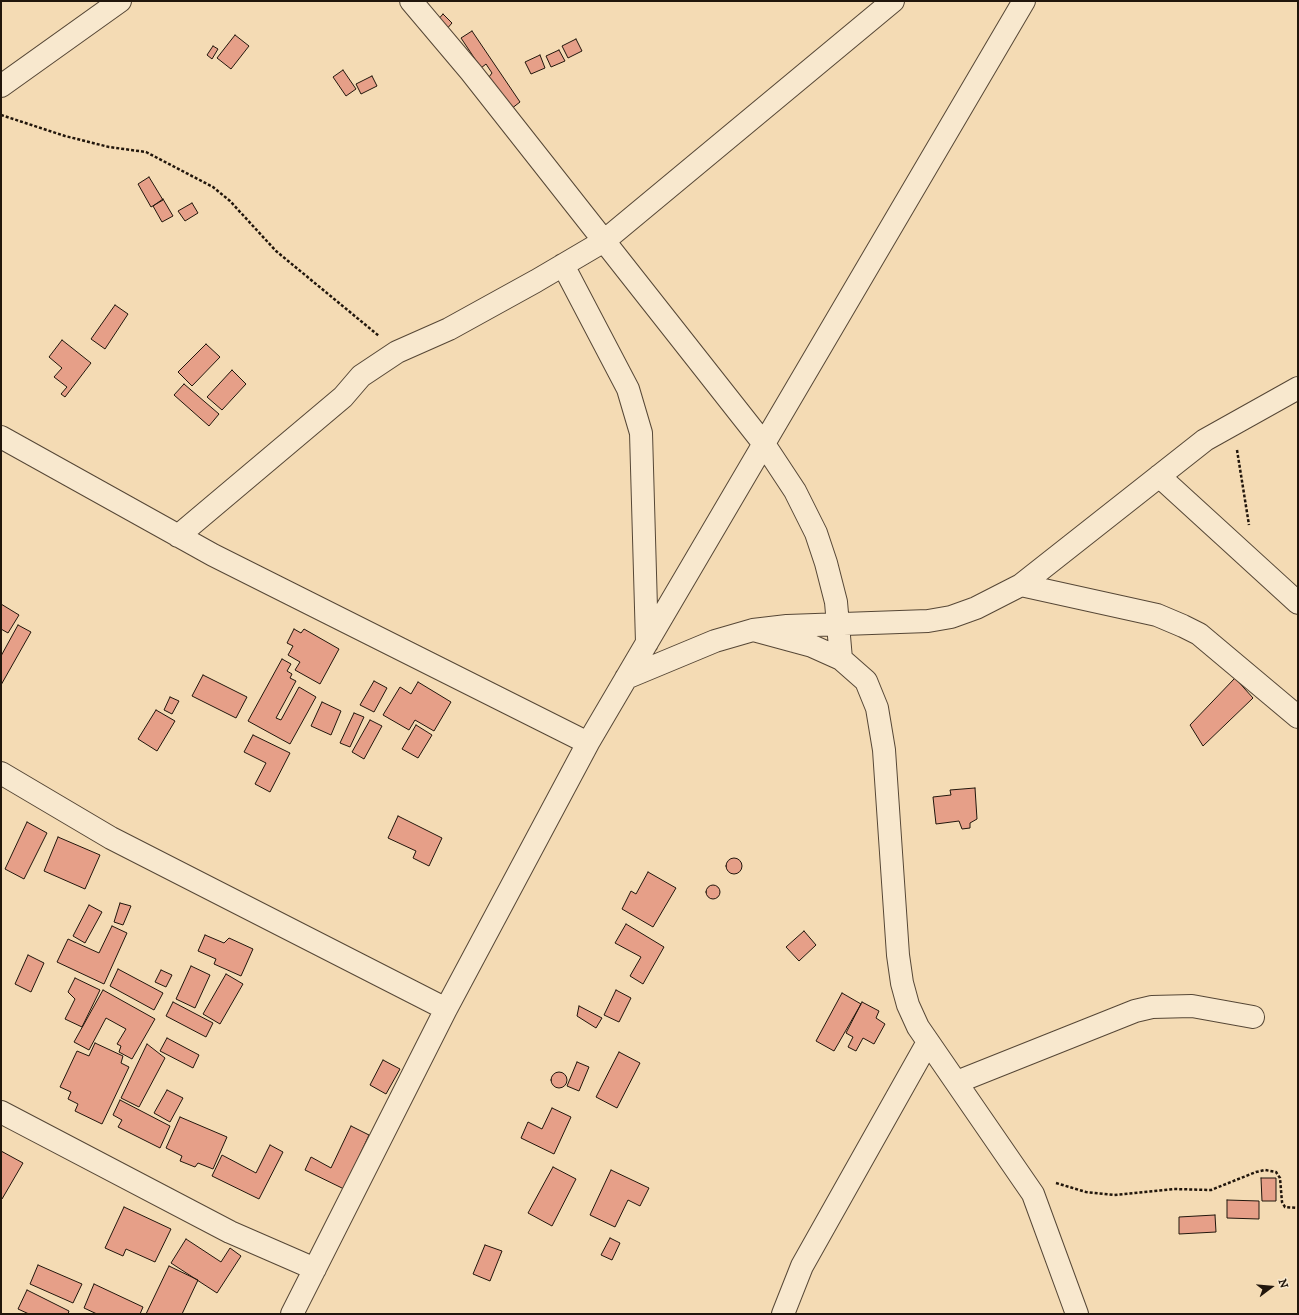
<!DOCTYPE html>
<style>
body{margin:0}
#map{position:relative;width:1299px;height:1315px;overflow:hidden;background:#f4dbb4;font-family:"IM FELL DW Pica",serif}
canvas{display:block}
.frame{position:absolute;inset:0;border:2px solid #21160c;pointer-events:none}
.north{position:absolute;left:1251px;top:1267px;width:40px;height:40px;-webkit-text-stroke:3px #f8e8ce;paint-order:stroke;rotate:74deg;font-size:11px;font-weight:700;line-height:16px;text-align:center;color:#21160c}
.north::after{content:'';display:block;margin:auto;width:14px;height:18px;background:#21160c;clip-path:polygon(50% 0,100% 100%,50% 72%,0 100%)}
</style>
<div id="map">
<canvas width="1299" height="1315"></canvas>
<div class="frame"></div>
<div class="north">N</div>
</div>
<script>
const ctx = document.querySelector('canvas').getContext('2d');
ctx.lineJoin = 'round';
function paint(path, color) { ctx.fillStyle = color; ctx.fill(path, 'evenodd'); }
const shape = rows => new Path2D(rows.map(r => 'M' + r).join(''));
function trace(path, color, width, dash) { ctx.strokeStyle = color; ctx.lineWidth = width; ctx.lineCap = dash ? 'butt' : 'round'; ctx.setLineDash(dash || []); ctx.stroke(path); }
const building = shape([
 [443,14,452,23,445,31,436,22,443,14],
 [472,31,520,102,511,109,489,77,492,73,486,64,481,68,461,38,472,31],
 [235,35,249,46,231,69,217,58,235,35],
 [576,39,582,51,568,58,562,46,576,39],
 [213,46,218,49,212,59,207,55,213,46],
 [559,50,565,61,551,67,546,56,559,50],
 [540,55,545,68,531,74,525,62,540,55],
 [343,70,356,89,346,96,333,77,343,70],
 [372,76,377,86,361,94,356,84,372,76],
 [149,177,163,200,151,207,138,184,149,177],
 [163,199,173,216,162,222,153,206,163,199],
 [192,203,198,213,185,221,178,211,192,203],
 [115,305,128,314,105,349,91,339,115,305],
 [62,340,91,363,65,397,61,394,67,387,54,377,62,368,49,357,62,340],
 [206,344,220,357,192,386,178,372,206,344],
 [232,370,246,384,222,410,207,397,232,370],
 [184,384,219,414,209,426,174,395,184,384],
 [1,604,19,615,8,633,1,629,1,604],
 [18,625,31,632,1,685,1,656,18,625],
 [294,629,301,633,304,629,339,649,320,684,295,670,300,662,288,655,293,646,287,643,294,629],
 [282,659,291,664,287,671,292,674,290,678,296,681,276,718,281,720,299,687,316,697,290,744,248,721,282,659],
 [203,675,247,697,236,718,192,696,203,675],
 [1235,678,1253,698,1203,746,1190,725,1235,678],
 [374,681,387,688,374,712,360,705,374,681],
 [418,682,451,702,434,731,415,720,409,730,383,715,400,687,411,694,418,682],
 [170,697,179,701,172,714,164,710,170,697],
 [322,702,341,711,331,735,311,726,322,702],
 [156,710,175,721,157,751,138,739,156,710],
 [354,713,364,717,350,747,340,743,354,713],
 [370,720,382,726,364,759,352,752,370,720],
 [416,725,432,735,418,758,402,749,416,725],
 [253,735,290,753,270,792,255,784,266,763,244,752,253,735],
 [975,788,977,819,970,823,970,828,962,829,959,821,936,824,933,797,951,795,950,790,975,788],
 [398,816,442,838,429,866,413,858,416,851,388,838,398,816],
 [27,822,47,833,24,879,5,869,27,822],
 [58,837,100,855,85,889,44,871,58,837],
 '726 866a8 8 0 1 1 16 0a8 8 0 1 1-16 0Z',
 [648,872,676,888,653,927,622,909,631,891,636,894,648,872],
 '706 892a7 7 0 1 1 14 0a7 7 0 1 1-14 0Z',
 [120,903,131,906,123,925,114,922,120,903],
 [89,905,102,912,85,943,73,936,89,905],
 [626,924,664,947,643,984,630,976,641,957,615,943,626,924],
 [112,926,127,933,104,984,57,962,68,939,99,953,112,926],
 [804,931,816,945,799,961,786,947,804,931],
 [205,935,224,943,229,938,253,949,241,976,214,964,216,959,198,951,205,935],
 [28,955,44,963,31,992,15,984,28,955],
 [191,966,210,975,195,1008,176,999,191,966],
 [118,969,163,993,154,1010,110,986,118,969],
 [161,970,172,975,166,987,155,982,161,970],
 [226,974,243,984,220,1024,203,1014,226,974],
 [75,978,100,990,82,1027,65,1019,75,999,68,992,75,978],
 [103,990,155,1019,132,1059,119,1052,121,1046,117,1044,126,1029,106,1018,89,1050,74,1042,103,990],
 [616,990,631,998,619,1022,604,1015,616,990],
 [842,993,861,1004,834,1051,816,1041,842,993],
 [173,1002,213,1023,206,1037,166,1016,173,1002],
 [862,1002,879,1011,876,1018,885,1024,874,1044,863,1038,856,1051,848,1047,853,1037,846,1033,862,1002],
 [579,1006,602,1018,596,1028,577,1016,579,1006],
 [167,1038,199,1055,193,1068,160,1051,167,1038],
 [95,1043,123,1056,121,1063,129,1067,102,1124,75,1111,78,1104,68,1099,71,1092,60,1087,77,1051,89,1056,95,1043],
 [147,1044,165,1058,139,1107,121,1098,147,1044],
 [619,1052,640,1063,617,1108,596,1097,619,1052],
 [383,1060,400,1069,386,1094,370,1085,383,1060],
 [577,1062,589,1067,579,1091,567,1086,577,1062],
 '551 1080a8 8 0 1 1 16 0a8 8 0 1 1-16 0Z',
 [167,1090,183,1098,170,1122,154,1113,167,1090],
 [120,1100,170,1126,160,1148,118,1127,122,1120,113,1115,120,1100],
 [552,1108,571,1117,554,1154,521,1138,528,1122,542,1129,552,1108],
 [180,1117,227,1137,213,1169,198,1163,195,1167,180,1161,182,1156,166,1148,180,1117],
 [351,1126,369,1135,344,1189,305,1170,311,1157,331,1168,351,1126],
 [270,1145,283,1152,259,1199,212,1176,222,1155,256,1173,270,1145],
 [1,1151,23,1163,2,1199,1,1198,1,1151],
 [553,1167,576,1179,552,1226,528,1213,553,1167],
 [611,1170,649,1188,640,1206,628,1200,615,1227,590,1215,611,1170],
 [1261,1178,1276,1178,1276,1201,1262,1201,1261,1178],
 [1227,1200,1259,1201,1259,1219,1227,1218,1227,1200],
 [124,1207,171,1229,155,1262,126,1249,123,1256,105,1248,124,1207],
 [1215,1215,1216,1232,1179,1234,1179,1217,1215,1215],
 [610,1238,620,1243,612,1260,601,1255,610,1238],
 [186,1239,221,1262,230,1248,241,1256,217,1293,171,1263,186,1239],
 [485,1245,502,1251,490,1281,473,1274,485,1245],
 [38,1265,82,1284,73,1303,30,1284,38,1265],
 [169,1266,198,1280,182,1314,146,1314,169,1266],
 [94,1284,143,1307,140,1314,97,1314,84,1308,94,1284],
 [27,1290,69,1311,68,1314,29,1314,18,1309,27,1290]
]);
paint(building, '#e69f88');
trace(building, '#21160c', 1);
const minor = shape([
 [411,1,471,72,764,444,795,491,816,533,826,563,836,602,841,659],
 [1,86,120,1],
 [563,265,628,389,641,433,647,643],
 [1,437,213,555,588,743],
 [1159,476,1298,603],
 [178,536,343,397,361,376,397,352,449,329,536,281,604,241,893,1],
 [1021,585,1157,615,1183,626,1199,634,1298,717],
 [753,630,812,646,841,659,866,681,877,708,884,750,898,955,902,983,908,1005,918,1027,1033,1194,1077,1314],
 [626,678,715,641,753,630,787,626,928,621,951,617,976,608,1021,585,1205,440,1298,388],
 [1,773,111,838,446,1009],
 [957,1082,1135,1011,1152,1007,1192,1006,1253,1017],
 [1,1112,230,1232,315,1269],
 [292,1314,446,1009,588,743,1024,1],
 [783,1314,802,1266,928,1042]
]);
trace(minor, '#564736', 24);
trace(shape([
 [1,115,65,136,109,147,146,152,213,187,230,201,276,251,379,336],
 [1237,450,1249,525],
 [1056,1183,1086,1192,1114,1195,1174,1189,1211,1190,1256,1172,1265,1170,1276,1172,1280,1178,1282,1202,1285,1207,1298,1208]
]), '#21160c', 2.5, [3, 2]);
trace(minor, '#f8e8ce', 22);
</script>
